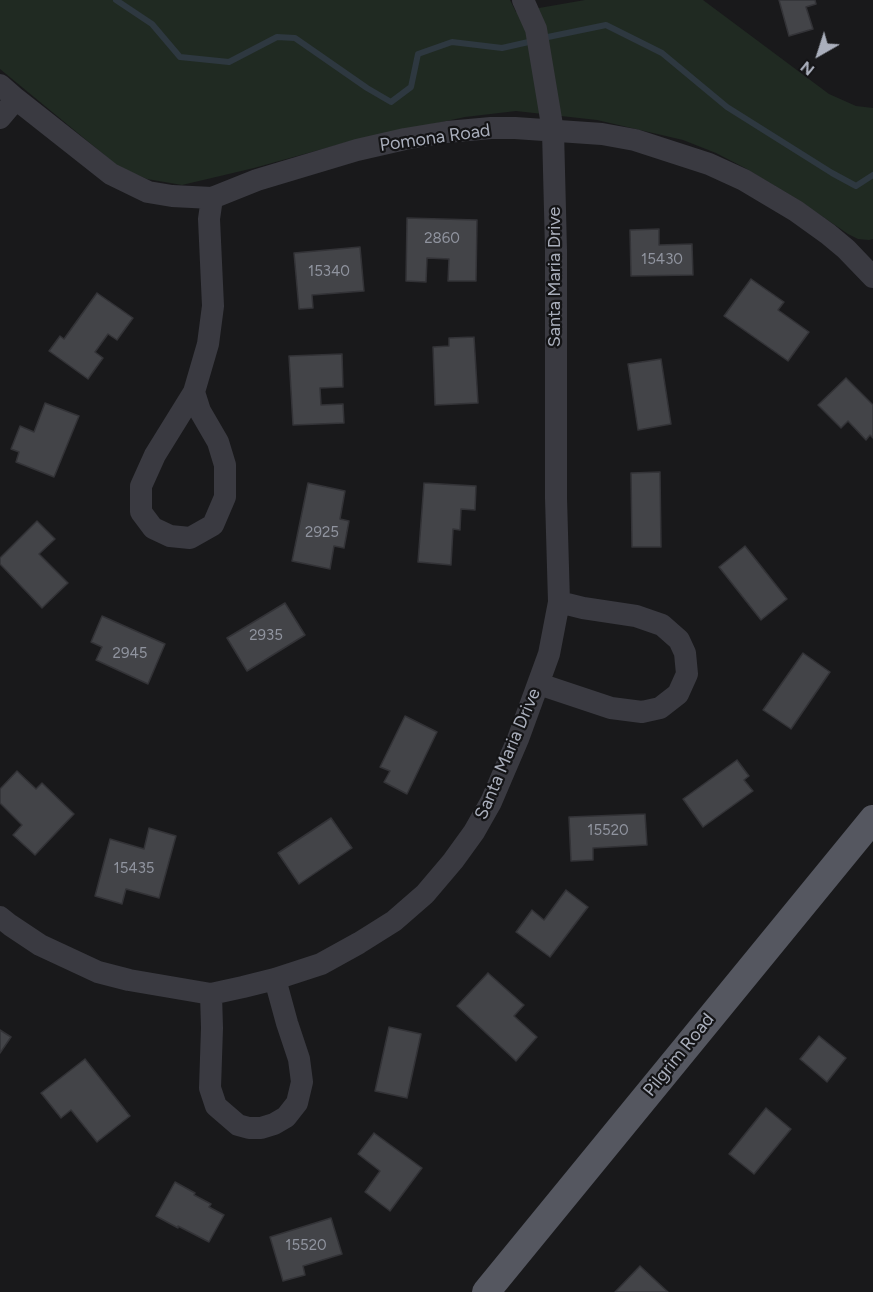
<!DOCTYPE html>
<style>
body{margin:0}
#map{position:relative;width:873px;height:1292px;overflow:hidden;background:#19191b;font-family:Figtree,sans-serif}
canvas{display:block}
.north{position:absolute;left:789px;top:24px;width:60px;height:60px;-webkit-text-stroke:4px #141416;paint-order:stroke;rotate:219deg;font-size:16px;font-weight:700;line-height:24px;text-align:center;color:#aaafbc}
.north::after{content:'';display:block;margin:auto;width:21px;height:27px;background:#aaafbc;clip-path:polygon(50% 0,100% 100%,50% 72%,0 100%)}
</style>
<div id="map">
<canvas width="873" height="1292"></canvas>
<div class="north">N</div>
</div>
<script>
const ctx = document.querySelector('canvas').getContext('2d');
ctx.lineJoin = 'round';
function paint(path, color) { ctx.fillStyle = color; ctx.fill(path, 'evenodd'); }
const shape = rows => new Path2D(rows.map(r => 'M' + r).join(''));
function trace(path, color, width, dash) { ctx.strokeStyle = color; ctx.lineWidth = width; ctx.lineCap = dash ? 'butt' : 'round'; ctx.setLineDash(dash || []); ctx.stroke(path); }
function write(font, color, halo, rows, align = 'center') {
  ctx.font = font + ' Figtree,sans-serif'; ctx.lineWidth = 4.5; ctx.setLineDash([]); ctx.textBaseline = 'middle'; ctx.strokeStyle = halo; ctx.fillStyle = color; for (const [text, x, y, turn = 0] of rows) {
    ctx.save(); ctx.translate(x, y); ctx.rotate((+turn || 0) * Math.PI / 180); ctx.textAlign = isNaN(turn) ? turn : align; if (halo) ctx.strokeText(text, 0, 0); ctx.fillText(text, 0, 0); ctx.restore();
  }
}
paint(shape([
 [0,0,510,0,516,12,585,0,703,0,829,94,856,106,873,108,873,239,869,240,858,239,848,234,797,199,745,168,716,153,683,140,597,120,516,111,465,117,344,143,254,168,182,185,147,179,119,167,0,69]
]), '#202a22');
trace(shape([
 [116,0,152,24,180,57,229,62,277,37,295,38,367,88,391,102,411,87,418,54,452,42,502,48,533,41],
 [543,38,606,25,662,53,727,107,832,173,856,186,873,175]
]), '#2e3840', 6);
const building = shape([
 [779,0,815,0,816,4,806,7,813,29,789,36,779,0],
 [407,218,477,220,476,281,448,281,449,259,427,258,426,282,406,281,407,218],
 [659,229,659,245,692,244,693,275,631,276,630,230,659,229],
 [360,247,364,291,312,295,313,308,299,309,294,253,360,247],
 [751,279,784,302,778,310,809,332,788,361,724,316,751,279],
 [97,293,133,318,117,340,108,334,95,352,103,358,88,379,49,351,60,336,64,339,97,293],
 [474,337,478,403,435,405,433,347,449,346,449,338,474,337],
 [342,354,343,387,320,388,321,405,343,404,344,423,293,425,289,356,342,354],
 [661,359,671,424,638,430,628,364,661,359],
 [846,378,873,405,873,438,870,435,866,440,848,421,841,428,818,405,846,378],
 [45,403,79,416,54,477,16,462,19,452,11,449,20,426,34,432,45,403],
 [660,472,661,547,632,547,631,473,660,472],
 [308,483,345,491,340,519,349,521,344,548,334,546,330,569,292,561,308,483],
 [424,483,476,486,475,510,461,509,460,530,453,529,451,565,418,562,424,483],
 [37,521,55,539,39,554,68,583,42,608,0,564,0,558,37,521],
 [745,546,787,599,761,620,719,567,745,546],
 [285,603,305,635,247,671,227,638,285,603],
 [102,616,165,644,148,684,96,660,102,647,91,642,102,616],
 [803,653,830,672,791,729,763,710,803,653],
 [405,716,437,732,407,794,384,782,390,771,380,767,405,716],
 [737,760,749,776,744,780,753,791,703,827,683,799,737,760],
 [17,771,36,789,42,783,74,814,35,855,13,835,22,825,0,803,0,789,17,771],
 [645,814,647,845,593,848,593,860,571,861,569,817,645,814],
 [331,818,352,848,299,884,278,853,331,818],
 [149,828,176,836,159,898,126,889,122,904,95,896,110,839,144,849,149,828],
 [566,890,588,907,550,957,516,932,532,910,544,920,566,890],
 [488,973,524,1005,514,1016,537,1037,516,1061,457,1006,488,973],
 [389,1027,421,1034,407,1098,375,1091,389,1027],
 [0,1030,11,1037,0,1053,0,1030],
 [819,1036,846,1058,827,1082,800,1059,819,1036],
 [85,1059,130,1116,97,1142,71,1110,61,1118,41,1093,85,1059],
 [766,1108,791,1129,754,1174,729,1154,766,1108],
 [374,1133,422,1168,390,1211,365,1192,380,1171,358,1154,374,1133],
 [175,1182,195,1193,194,1195,211,1204,209,1207,224,1215,209,1242,178,1226,178,1228,156,1216,175,1182],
 [331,1218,342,1254,303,1266,305,1275,283,1281,270,1237,331,1218],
 [640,1266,668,1292,615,1292,640,1266]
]);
paint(building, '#434448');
trace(building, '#333337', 1.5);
trace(shape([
 [0,85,16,99,111,174,148,192,172,196,212,198,257,180,357,150,405,139,447,132,491,128,515,128,602,134,635,140,709,164,744,180,796,211,828,234,846,249,873,277],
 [0,118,16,99],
 [194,392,200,411,218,442,225,465,225,497,213,525,190,538,170,536,153,528,141,512,141,486,155,455,194,392],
 [194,392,208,344,213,306,209,219,212,198],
 [539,684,611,708,642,712,660,708,678,694,687,674,685,653,679,640,662,625,636,616,583,608,559,602],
 [0,917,10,925,40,945,98,972,129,980,211,994,243,987,275,979,321,964,359,943,394,921,425,894,453,861,474,832,491,802,518,739,549,654,559,602,556,498,556,250,553,131,536,29,523,0],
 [211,994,212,1028,210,1088,216,1106,238,1125,249,1128,261,1128,274,1124,286,1117,297,1103,302,1082,299,1059,287,1023,275,979]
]), '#3a3a41', 22);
trace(shape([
 [486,1292,873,819]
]), '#555760', 28);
write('15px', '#90949f', null, [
 ["2860",442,239],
 ["15430",662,260],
 ["15340",329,272],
 ["2925",322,533],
 ["2935",266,636],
 ["2945",130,654],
 ["15520",608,831],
 ["15435",134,869],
 ["15520",306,1246]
]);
write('18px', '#aaafbc', '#141416', [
 ["Pomona Road",435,138,-8],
 ["Santa Maria Drive",555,277,-90],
 ["Santa Maria Drive",508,754,-67],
 ["Pilgrim Road",679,1055,-51]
]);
</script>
